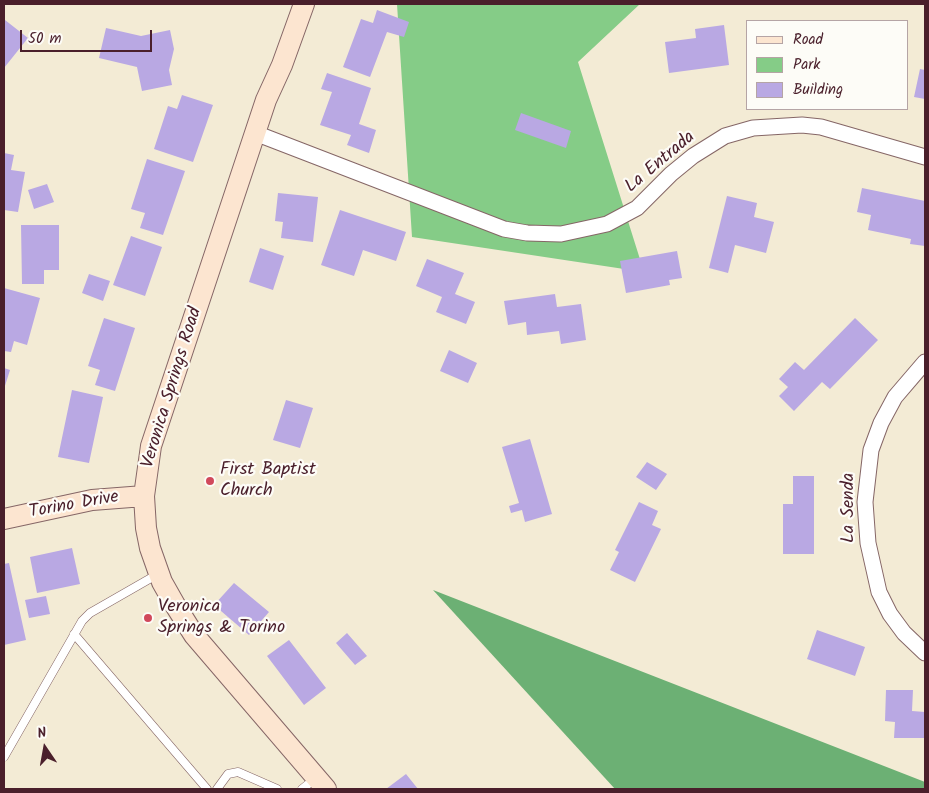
<!DOCTYPE html>
<style>
body{margin:0}
#map{position:relative;width:929px;height:793px;overflow:hidden;background:#f3ebd5;font-family:Kalam,sans-serif}
canvas{display:block}
.frame{position:absolute;inset:0;border:5px solid #4a1f2b;pointer-events:none}
.legend{position:absolute;left:746px;top:20px;width:162px;height:90px;box-sizing:border-box;background:#fdfcf7;border:1px solid #b5a4a5;margin:0;padding:6px 9px;list-style:none;font-size:15px;color:#4a1f2b}
.legend li{display:flex;align-items:center;gap:10px;height:25px}
.legend b{width:25px;border:1px solid #b5a4a5}
.north{position:absolute;left:20px;top:723px;width:50px;height:50px;-webkit-text-stroke:4px #fdfcf7;paint-order:stroke;rotate:348deg;font-size:14px;font-weight:700;line-height:20px;text-align:center;color:#4a1f2b}
.north::after{content:'';display:block;margin:auto;width:18px;height:22px;background:#4a1f2b;clip-path:polygon(50% 0,100% 100%,50% 72%,0 100%)}
.scale{position:absolute;left:20px;top:30px;width:132px;height:22px;box-sizing:border-box;border:2px solid #4a1f2b;border-top:0;padding-left:6px;font-size:15px;line-height:18px;white-space:nowrap;color:#4a1f2b;-webkit-text-stroke:4px #fdfcf7;paint-order:stroke}
</style>
<div id="map">
<canvas width="929" height="793"></canvas>
<div class="frame"></div>
<ul class="legend">
<li><b style="height:6px;background:#fce5d0"></b>Road</li>
<li><b style="height:14px;background:#85cc87"></b>Park</li>
<li><b style="height:14px;background:#b9a8e3"></b>Building</li>
</ul>
<div class="north">N</div>
<div class="scale">50 m</div>
</div>
<script>
const ctx = document.querySelector('canvas').getContext('2d');
ctx.lineJoin = 'round';
function paint(path, color) { ctx.fillStyle = color; ctx.fill(path, 'evenodd'); }
const shape = rows => new Path2D(rows.map(r => 'M' + r).join(''));
function trace(path, color, width, dash) { ctx.strokeStyle = color; ctx.lineWidth = width; ctx.lineCap = dash ? 'butt' : 'round'; ctx.setLineDash(dash || []); ctx.stroke(path); }
function write(font, color, halo, rows, align = 'center') {
  ctx.font = font + ' Kalam,sans-serif'; ctx.lineWidth = 4.5; ctx.setLineDash([]); ctx.textBaseline = 'middle'; ctx.strokeStyle = halo; ctx.fillStyle = color; for (const [text, x, y, turn = 0] of rows) {
    ctx.save(); ctx.translate(x, y); ctx.rotate((+turn || 0) * Math.PI / 180); ctx.textAlign = isNaN(turn) ? turn : align; if (halo) ctx.strokeText(text, 0, 0); ctx.fillText(text, 0, 0); ctx.restore();
  }
}
paint(shape([
 [397,4,640,4,578,62,644,272,412,237]
]), '#85cc87');
paint(shape([
 [433,590,925,782,925,789,615,789]
]), '#6cb074');
paint(shape([
 [377,10,409,22,404,37,387,32,370,77,343,67,361,19,373,23],
 [5,20,28,38,4,68,4,21],
 [724,25,729,65,669,73,665,42,696,38,695,29],
 [106,28,141,36,170,30,174,49,169,70,172,85,142,91,137,67,99,58],
 [920,69,925,70,925,99,914,97],
 [327,73,371,88,359,124,376,130,369,153,347,145,351,135,320,125,332,92,321,89],
 [182,95,213,105,193,162,154,149,168,106,177,109],
 [521,113,571,131,566,148,515,130],
 [4,153,14,155,11,170,25,172,18,212,4,210],
 [147,159,185,171,163,235,140,228,145,213,131,209],
 [47,184,54,202,34,209,28,190],
 [862,188,925,201,925,246,910,244,911,239,868,230,871,215,857,212],
 [278,193,318,197,313,242,281,238,283,222,275,221],
 [727,196,757,203,754,217,774,222,766,253,735,245,728,273,709,268],
 [340,210,406,232,396,261,363,250,354,276,321,265],
 [21,225,59,225,59,270,44,270,44,284,22,284],
 [131,236,162,247,145,296,113,285],
 [260,248,284,256,273,290,249,282],
 [677,251,682,278,669,280,670,285,626,293,620,261],
 [427,259,464,273,455,294,475,302,466,324,436,312,442,297,416,286],
 [89,274,110,281,103,301,82,293],
 [4,288,40,298,27,345,14,341,11,352,4,351],
 [555,294,557,307,581,304,586,340,561,344,559,331,527,335,526,322,508,325,504,301],
 [104,318,135,328,115,391,95,385,100,370,88,366],
 [855,318,878,340,830,389,822,382,794,411,779,396,788,387,779,379,795,362,804,370],
 [449,350,477,363,468,383,440,371],
 [4,368,10,370,4,389],
 [72,390,103,397,89,463,58,457],
 [286,400,313,408,300,448,273,440],
 [530,439,552,514,525,522,522,510,511,513,509,506,519,503,502,447],
 [647,462,667,474,656,490,636,477],
 [793,476,814,476,814,554,783,554,783,504,793,504],
 [639,502,658,511,652,525,661,529,635,582,610,570,619,552,615,550],
 [72,548,80,584,37,593,30,557],
 [9,563,26,640,4,645,4,564],
 [234,583,269,612,249,635,214,605],
 [46,596,50,614,29,618,25,600],
 [817,630,865,647,855,676,807,659],
 [347,633,367,656,355,665,336,643],
 [289,640,326,688,304,705,267,656],
 [886,690,913,690,912,711,925,712,925,738,894,738,895,722,885,721],
 [406,774,418,789,386,789]
]), '#b9a8e3');
const lane = shape([
 [74,634,207,789],
 [4,757,82,621,90,613,158,574],
 [217,789,228,774,238,772,277,789],
 [302,789,316,778]
]);
const street = shape([
 [255,133,504,229,527,233,561,234,607,224,637,208,671,174,693,156,725,136,753,128,802,125,821,127,925,157],
 [925,362,895,397,881,423,871,450,865,502,868,543,879,592,890,614,904,633,925,653]
]);
const secondary = shape([
 [304,4,282,65,266,100,151,446,144,496,146,528,150,548,162,582,175,605,194,635,326,789],
 [4,519,92,500,144,496]
]);
trace(lane, '#856666', 9);
trace(street, '#856666', 17);
trace(secondary, '#856666', 22);
trace(lane, '#fff', 8);
trace(street, '#fff', 15);
trace(secondary, '#fce5d0', 20);
for (const [x, y, r, color] of [
 [210,481,5,"#d1495b"],
 [148,618,5,"#d1495b"]
]) { const dot = new Path2D(); dot.arc(x, y, r, 0, 2 * Math.PI); ctx.fillStyle = color; ctx.fill(dot); trace(dot, '#fdfcf7', 2); }
write('18px', '#4a1f2b', '#fdfcf7', [
 ["La Entrada",661,163,-40],
 ["Veronica Springs Road",173,388,-73],
 ["Torino Drive",74,506,-10],
 ["La Senda",850,508,-90]
]);
write('18px', '#4a1f2b', '#fdfcf7', [
 ["First Baptist",220,471],
 ["Church",220,492],
 ["Veronica",158,608],
 ["Springs & Torino",158,629]
], 'left');
</script>
